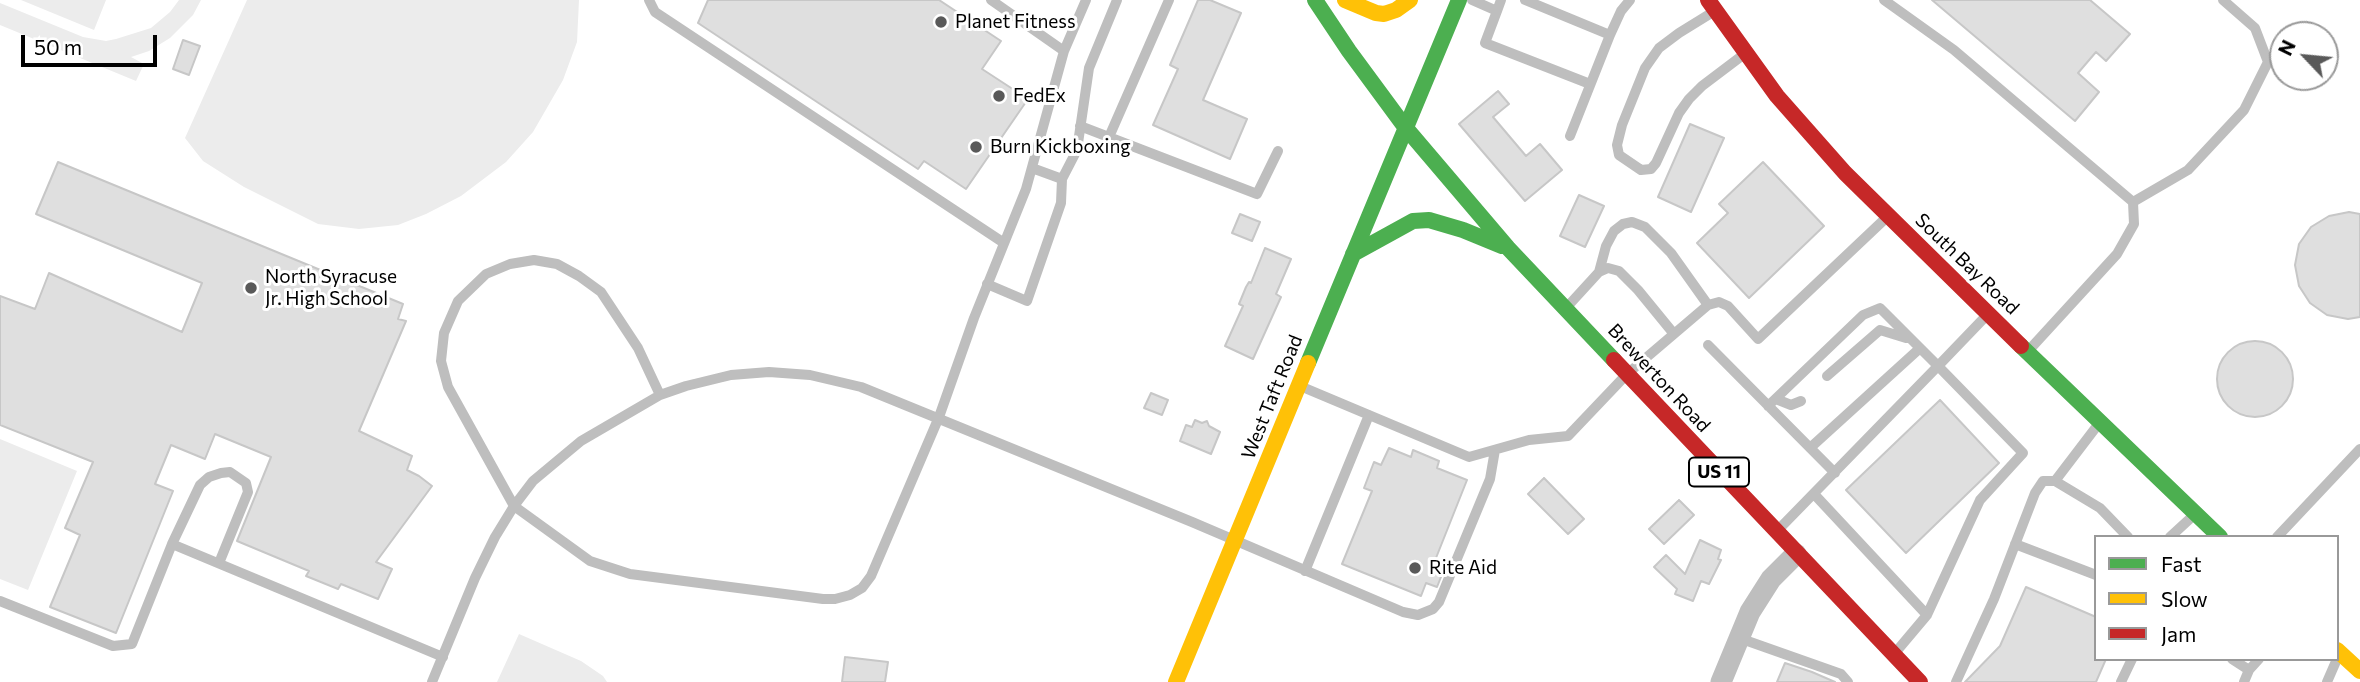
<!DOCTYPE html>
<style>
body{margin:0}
#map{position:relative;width:2360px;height:682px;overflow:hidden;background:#fff;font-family:Commissioner,sans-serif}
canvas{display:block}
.legend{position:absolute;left:2094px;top:535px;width:245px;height:126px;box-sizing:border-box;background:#fff;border:2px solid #999;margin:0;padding:9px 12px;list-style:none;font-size:21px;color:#000}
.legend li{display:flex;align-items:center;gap:14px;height:35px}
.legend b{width:35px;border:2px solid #999}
.north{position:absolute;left:2269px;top:21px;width:70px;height:70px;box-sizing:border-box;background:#fff;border:2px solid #999;border-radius:50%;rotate:296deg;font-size:19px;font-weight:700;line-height:28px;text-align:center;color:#000}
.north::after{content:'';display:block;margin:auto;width:24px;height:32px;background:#595959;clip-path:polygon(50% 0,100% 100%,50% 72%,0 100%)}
.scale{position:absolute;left:21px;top:35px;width:136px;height:32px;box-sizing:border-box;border:4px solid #000;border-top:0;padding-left:9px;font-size:21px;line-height:24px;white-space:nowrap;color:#000;-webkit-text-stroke:5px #fff;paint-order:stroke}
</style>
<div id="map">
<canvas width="2360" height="682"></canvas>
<ul class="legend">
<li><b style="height:9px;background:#4caf50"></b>Fast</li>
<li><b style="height:9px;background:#ffc107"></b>Slow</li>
<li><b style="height:9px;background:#c62828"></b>Jam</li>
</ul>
<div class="north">N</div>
<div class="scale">50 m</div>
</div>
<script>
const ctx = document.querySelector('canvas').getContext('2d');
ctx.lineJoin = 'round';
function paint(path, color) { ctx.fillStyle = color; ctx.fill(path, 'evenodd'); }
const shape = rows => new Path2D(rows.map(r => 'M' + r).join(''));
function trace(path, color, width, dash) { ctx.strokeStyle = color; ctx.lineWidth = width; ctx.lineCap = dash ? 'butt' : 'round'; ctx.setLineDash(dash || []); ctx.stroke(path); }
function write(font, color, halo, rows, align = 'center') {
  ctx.font = font + ' Commissioner,sans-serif'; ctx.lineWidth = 6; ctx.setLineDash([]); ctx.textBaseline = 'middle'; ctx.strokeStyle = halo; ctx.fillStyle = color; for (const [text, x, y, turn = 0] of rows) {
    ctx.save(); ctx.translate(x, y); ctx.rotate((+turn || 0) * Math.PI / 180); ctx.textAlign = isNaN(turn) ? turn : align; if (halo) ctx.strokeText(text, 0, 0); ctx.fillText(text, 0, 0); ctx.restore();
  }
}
paint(shape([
 [21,0,106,0,94,30],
 [179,0,201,0,193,15,170,38,149,51,131,57,144,64,136,81,0,25,0,3,83,37,106,41,116,39,151,28,170,12],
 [247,0,579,0,577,42,563,80,533,132,506,162,461,196,426,214,398,225,359,229,318,224,244,187,203,161,185,138],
 [0,439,77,471,28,590,0,579],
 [519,634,581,661,603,676,607,682,497,682]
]), '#ececec');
const building = shape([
 [708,0,939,0,1001,41,982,69,1028,99,966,189,924,161,918,169,698,23,708,0],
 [1198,0,1210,0,1241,13,1203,100,1247,119,1230,159,1153,125,1178,69,1170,65,1198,0],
 [1932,0,2090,0,2130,34,2106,61,2096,52,2078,73,2099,92,2075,121,1932,0],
 [183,40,200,46,189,75,173,69,183,40],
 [1498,91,1509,104,1493,117,1526,156,1540,144,1562,170,1525,201,1459,124,1498,91],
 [1690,124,1724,138,1691,212,1658,197,1690,124],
 [58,162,403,304,398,319,406,321,359,431,412,456,407,470,419,476,432,486,376,562,392,569,378,599,341,584,338,589,306,576,309,571,237,541,271,457,215,434,205,459,171,445,155,484,173,491,116,633,50,607,80,535,65,528,93,462,0,425,0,296,35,309,49,273,182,332,202,283,36,214,58,162],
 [1763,162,1824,226,1749,298,1697,243,1728,213,1719,204,1763,162],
 [1579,195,1604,206,1585,247,1560,236,1579,195],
 [2349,212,2360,214,2360,317,2348,319,2327,315,2310,303,2299,286,2295,265,2299,244,2311,227,2329,216,2349,212],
 [1240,214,1260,222,1252,241,1232,233,1240,214],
 [1265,248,1291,259,1276,294,1281,297,1253,359,1225,346,1243,306,1239,304,1246,287,1249,282,1251,283,1265,248],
 '2217 379a38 38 0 1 1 76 0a38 38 0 1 1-76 0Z',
 [1151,393,1168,400,1162,415,1144,408,1151,393],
 [1940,400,1999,463,1906,553,1846,490,1940,400],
 [1195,420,1202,423,1207,421,1209,426,1220,432,1211,454,1180,441,1186,425,1192,427,1195,420],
 [1389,448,1411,457,1413,450,1439,461,1437,468,1467,480,1434,563,1445,567,1437,587,1426,583,1421,596,1342,564,1372,491,1364,488,1374,462,1381,465,1389,448],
 [1544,478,1584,519,1568,534,1528,494,1544,478],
 [1679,500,1694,515,1664,544,1649,529,1679,500],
 [1700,540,1721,550,1718,559,1721,560,1709,584,1701,581,1693,601,1675,594,1677,589,1654,567,1666,555,1685,574,1700,540],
 [2026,587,2096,617,2096,659,2106,659,2096,682,1965,682,2000,646,2026,587],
 [845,657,888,662,885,682,842,682,845,657],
 [1785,663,1812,672,1835,682,1777,682,1785,663]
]);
paint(building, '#dfdfdf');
trace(building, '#c7c7c7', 2);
trace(shape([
 [649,0,655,12,1004,243],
 [991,0,1064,51],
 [1472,0,1497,11,1501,0],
 [1525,0,1610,35],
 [1884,0,1954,50,2133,202,2134,224,2117,254,2030,349],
 [1497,11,1485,43,1590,84],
 [1713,12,1679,33,1659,48,1645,68,1622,125,1617,145,1619,155,1641,170,1651,169,1656,163,1679,113,1689,99,1702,86,1743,55],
 [1080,126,1257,194,1278,151],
 [1570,136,1610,35,1621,11,1630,0],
 [1109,137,1169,0],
 [1032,168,1062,179,1077,150,1089,68,1117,0],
 [2133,202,2188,170,2244,110,2268,62,2255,28,2223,0],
 [1599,272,1606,246,1614,231,1623,224,1632,222,1645,227,1671,253,1708,305],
 [987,284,1027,301,1061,203,1062,179],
 [1567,307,1599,272,1608,268,1619,271,1638,290,1674,334],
 [1708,345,1835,473],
 [1827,376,1880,330,1906,338],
 [1300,386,1369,415],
 [660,395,638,348,601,292,579,276,557,264,534,260,510,264,486,274,458,301,444,333,441,361,448,387,514,506,590,561,630,574,823,599,835,599,850,595,862,588,871,576,939,417,974,318,1026,189,1064,51,1086,0],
 [1776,399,1791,405,1801,401],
 [1768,406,1863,315,1880,308,1938,366,1780,528],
 [1810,448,1919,349],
 [2055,481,2100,422],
 [1814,494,1927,615],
 [2170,537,2194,515],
 [2277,537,2360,449],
 [172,544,200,485,209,477,221,473,230,472,246,483,248,492,219,563],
 [2015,544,2096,575],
 [1305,571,1369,415,1469,457,1529,440,1568,436,1627,374,1708,305,1719,302,1728,306,1758,339,1887,217],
 [0,601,113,646,132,644,172,544,443,657],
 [1739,638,1841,674,1848,682],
 [1895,653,1927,615,1980,500,2023,453,1938,366,1987,315],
 [2232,659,2249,670],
 [432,682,475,578,495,537,514,506,533,481,581,441,660,395,686,386,731,375,769,372,810,375,861,387,1192,522,1403,612,1418,615,1433,609,1439,602,1490,479,1495,450],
 [1956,682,1994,599,2035,493,2043,481,2055,481,2100,508,2128,537],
 [2121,682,2132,659],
 [2244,682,2249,670,2259,659],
 [2327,682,2337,659]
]), '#bebebe', 10);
trace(shape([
 [1721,682,1750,612,1771,579,1796,554]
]), '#bebebe', 21);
trace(shape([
 [1315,0,1349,51,1405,127,1508,248,1614,360],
 [1353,254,1413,221,1429,220,1463,230,1502,246],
 [2021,346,2220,537],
 [1308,363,1459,0]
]), '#4caf50', 16);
trace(shape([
 [1345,0,1376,13,1384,14,1396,10,1410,0],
 [2337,650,2360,671],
 [1176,682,1308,363]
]), '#ffc107', 16);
trace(shape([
 [1708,0,1777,96,1845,173,2021,346],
 [1614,360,1920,682]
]), '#c62828', 16);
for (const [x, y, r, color] of [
 [941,22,7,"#595959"],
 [999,96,7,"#595959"],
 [976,147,7,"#595959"],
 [251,288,7,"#595959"],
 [1415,568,7,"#595959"]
]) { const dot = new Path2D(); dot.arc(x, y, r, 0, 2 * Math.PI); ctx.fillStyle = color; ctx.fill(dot); trace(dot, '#fff', 2.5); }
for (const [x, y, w] of [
 [1719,472,60]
]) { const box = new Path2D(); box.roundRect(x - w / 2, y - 14.5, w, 29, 5); ctx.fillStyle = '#fff'; ctx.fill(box); trace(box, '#000', 2); }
write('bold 18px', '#000', null, [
 ["US 11",1719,472]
]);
write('19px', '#000', '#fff', [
 ["Planet Fitness",955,22],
 ["FedEx",1013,96],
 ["Burn Kickboxing",990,147],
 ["North Syracuse",265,277],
 ["Jr. High School",265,299],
 ["Rite Aid",1429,568]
], 'left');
write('19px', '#000', '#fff', [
 ["South Bay Road",1967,264,44],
 ["Brewerton Road",1659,378,47],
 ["West Taft Road",1272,397,-68]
]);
</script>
